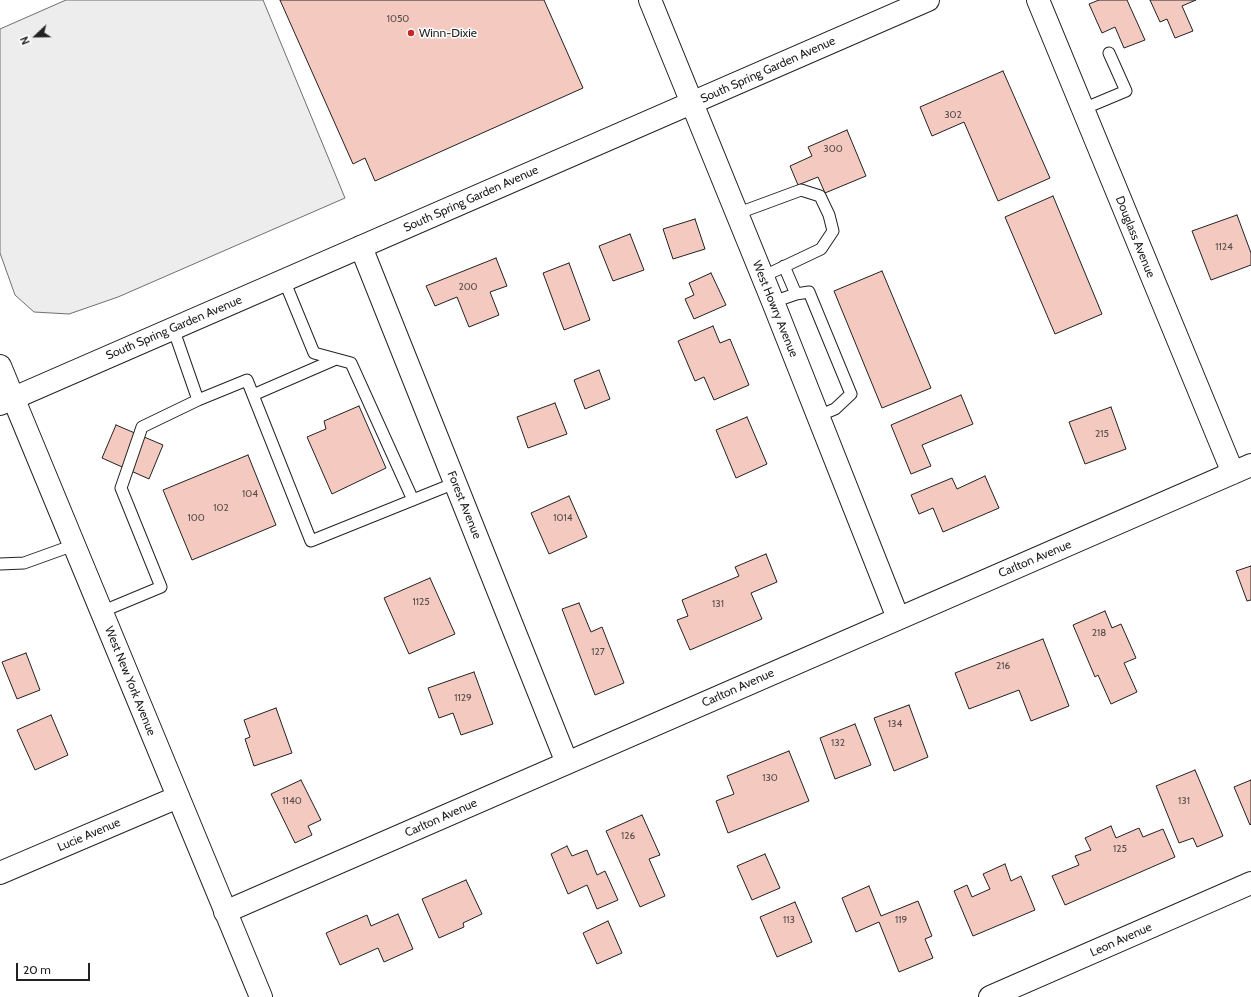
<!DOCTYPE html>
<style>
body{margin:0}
#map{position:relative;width:1251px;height:997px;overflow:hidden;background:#fff;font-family:Cabin,sans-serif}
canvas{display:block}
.north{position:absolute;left:16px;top:16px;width:40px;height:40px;-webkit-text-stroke:3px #fff;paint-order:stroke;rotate:248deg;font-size:11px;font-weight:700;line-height:16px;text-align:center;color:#222}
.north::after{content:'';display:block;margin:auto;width:14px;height:18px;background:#222;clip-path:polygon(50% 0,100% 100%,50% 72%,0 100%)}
.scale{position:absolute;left:16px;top:963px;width:74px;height:18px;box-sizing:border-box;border:2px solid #222;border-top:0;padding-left:5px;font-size:12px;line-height:14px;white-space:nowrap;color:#222;-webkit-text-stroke:3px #fff;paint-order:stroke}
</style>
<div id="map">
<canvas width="1251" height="997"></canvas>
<div class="north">N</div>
<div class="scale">20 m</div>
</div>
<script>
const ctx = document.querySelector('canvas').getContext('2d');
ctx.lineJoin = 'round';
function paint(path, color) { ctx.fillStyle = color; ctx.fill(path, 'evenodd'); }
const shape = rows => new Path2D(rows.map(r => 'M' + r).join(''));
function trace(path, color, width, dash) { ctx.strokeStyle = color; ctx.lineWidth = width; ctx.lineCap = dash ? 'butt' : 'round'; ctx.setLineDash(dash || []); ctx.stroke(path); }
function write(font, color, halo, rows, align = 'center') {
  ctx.font = font + ' Cabin,sans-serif'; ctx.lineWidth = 3; ctx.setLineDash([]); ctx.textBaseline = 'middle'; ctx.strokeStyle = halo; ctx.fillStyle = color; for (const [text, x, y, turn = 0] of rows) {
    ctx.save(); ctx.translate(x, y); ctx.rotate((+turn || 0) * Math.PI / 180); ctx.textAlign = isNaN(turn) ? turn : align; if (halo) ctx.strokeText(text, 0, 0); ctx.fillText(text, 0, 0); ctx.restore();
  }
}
const parking = shape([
 [66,0,263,0,345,198,118,297,69,314,34,312,15,295,0,253,0,29,66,0]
]);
paint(parking, '#ededed');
trace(parking, '#6f6f6f', 1);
const building = shape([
 [280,0,544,0,583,88,375,181,365,158,353,164,280,0],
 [1099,0,1127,0,1145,40,1124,48,1115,27,1102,33,1089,4,1099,0],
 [1150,0,1196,0,1182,6,1193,31,1175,38,1167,19,1160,22,1150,0],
 [1003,71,1050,178,998,201,964,122,932,136,920,107,1003,71],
 [847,130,866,176,825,193,818,177,798,185,790,166,812,156,808,147,847,130],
 [1053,196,1102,314,1055,334,1005,217,1053,196],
 [1237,215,1251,253,1251,265,1211,280,1192,231,1237,215],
 [695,219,705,249,673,259,663,229,695,219],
 [630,234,644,270,613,281,599,246,630,234],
 [496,258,507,286,490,292,499,315,469,327,457,297,435,306,426,286,496,258],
 [569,263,590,320,564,330,543,273,569,263],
 [882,271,931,388,882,408,834,291,882,271],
 [711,273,726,305,694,319,685,299,694,295,689,283,711,273],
 [713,326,720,343,730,339,749,385,714,400,704,377,695,381,678,341,713,326],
 [599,370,610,399,585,409,574,380,599,370],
 [961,395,973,424,922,445,931,466,911,474,891,425,961,395],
 [555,403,567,434,528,448,517,417,555,403],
 [359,406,386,468,332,494,307,437,326,429,324,421,359,406],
 [1111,407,1126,449,1085,464,1069,422,1111,407],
 [747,417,767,464,736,478,716,430,747,417],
 [116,425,163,445,149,479,102,458,116,425],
 [248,455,276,525,192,560,163,490,248,455],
 [985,476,999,508,943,532,933,508,919,514,911,495,952,478,957,489,985,476],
 [569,496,587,537,549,554,531,513,569,496],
 [766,554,777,582,751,593,762,619,690,650,677,620,688,616,682,600,739,576,735,567,766,554],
 [1251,566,1251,600,1247,601,1236,571,1251,566],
 [430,578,455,634,409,654,384,598,430,578],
 [579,603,591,632,602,627,624,683,595,695,562,609,579,603],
 [1105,611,1112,628,1121,624,1136,658,1124,663,1137,692,1111,704,1098,675,1095,677,1073,625,1105,611],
 [1043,639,1069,706,1031,721,1019,690,969,709,955,673,1043,639],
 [26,653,40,690,17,699,2,662,26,653],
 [474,672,493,724,461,735,453,713,439,718,428,688,474,672],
 [909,705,928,757,894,771,874,718,909,705],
 [276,708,292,753,254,766,245,739,250,737,244,720,276,708],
 [51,715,68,755,35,770,17,730,51,715],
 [855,724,871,765,835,779,820,738,855,724],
 [789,751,809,801,728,833,716,801,734,794,727,776,789,751],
 [1195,770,1223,836,1197,847,1193,838,1179,843,1156,786,1195,770],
 [301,780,321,820,308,826,312,835,295,843,271,794,301,780],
 [1251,780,1251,824,1250,825,1234,787,1251,780],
 [642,815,660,855,649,859,665,896,640,907,606,831,642,815],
 [1111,826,1116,838,1139,828,1143,837,1163,829,1175,857,1065,905,1052,876,1079,865,1075,856,1091,850,1085,838,1111,826],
 [567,846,572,856,587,850,597,875,605,871,618,900,597,909,587,885,568,894,551,854,567,846],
 [765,854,780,888,752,900,737,866,765,854],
 [1005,864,1011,881,1021,876,1035,910,973,936,954,891,967,885,972,897,990,889,983,874,1005,864],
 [466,880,482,914,463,923,464,927,439,938,422,899,466,880],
 [869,886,881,916,918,901,932,936,925,939,933,958,899,972,879,922,856,932,842,898,869,886],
 [795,902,812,942,777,957,760,917,795,902],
 [398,914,413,949,384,962,378,948,340,965,326,933,367,915,371,926,398,914],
 [608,921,622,953,597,964,583,933,608,921]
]);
paint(building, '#f3c9c0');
trace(building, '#222', 1);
const service = shape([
 [1083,109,1126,91,1109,53],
 [736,214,801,190,820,196,829,215,833,231,821,249,762,277],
 [784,266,796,294],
 [284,280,314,353,351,363,413,500],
 [773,302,796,294,809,292,851,394,835,409,818,416],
 [253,395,336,359],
 [198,400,247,380,311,541,455,483],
 [0,564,24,563,74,545],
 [101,612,161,587,121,488,142,427,198,400,173,328]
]);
const minor = shape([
 [650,0,773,302,898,618],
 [1038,0,1233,473],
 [361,247,567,763],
 [0,873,178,797],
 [225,912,1251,465],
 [990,997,1251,883]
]);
const primary = shape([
 [0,366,261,997]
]);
const trunk = shape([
 [0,404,928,0]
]);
trace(service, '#222', 13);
trace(minor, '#222', 24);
trace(primary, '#222', 24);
trace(trunk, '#222', 24);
trace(service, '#fff', 11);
trace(minor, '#fff', 22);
trace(primary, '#fff', 22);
trace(trunk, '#fff', 22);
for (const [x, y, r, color] of [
 [411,33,4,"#c62828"]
]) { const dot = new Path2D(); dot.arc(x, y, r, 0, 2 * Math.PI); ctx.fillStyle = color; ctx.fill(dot); trace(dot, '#fff', 1.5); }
write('10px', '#564c4a', null, [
 ["1050",398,19],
 ["302",953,115],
 ["300",833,149],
 ["1124",1224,247],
 ["200",468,287],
 ["215",1102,434],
 ["104",250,494],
 ["102",221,508],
 ["100",196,518],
 ["1014",563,518],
 ["1125",421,602],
 ["131",718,604],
 ["218",1099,633],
 ["127",598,652],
 ["216",1003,666],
 ["1129",463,698],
 ["134",895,724],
 ["132",838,743],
 ["130",770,778],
 ["1140",292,801],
 ["131",1184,801],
 ["126",628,836],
 ["125",1120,849],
 ["113",789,920],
 ["119",901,920]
]);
write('12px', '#222', '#fff', [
 ["Winn-Dixie",419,33]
], 'left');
write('12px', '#222', '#fff', [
 ["South Spring Garden Avenue",768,70,-24],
 ["South Spring Garden Avenue",471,199,-24],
 ["Douglass Avenue",1135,237,68],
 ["West Howry Avenue",775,309,68],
 ["South Spring Garden Avenue",174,328,-23],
 ["Forest Avenue",464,505,68],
 ["Carlton Avenue",1035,559,-23],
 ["West New York Avenue",130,681,68],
 ["Carlton Avenue",738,688,-24],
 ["Carlton Avenue",441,818,-24],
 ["Lucie Avenue",89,835,-23],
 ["Leon Avenue",1121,940,-24]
]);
</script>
